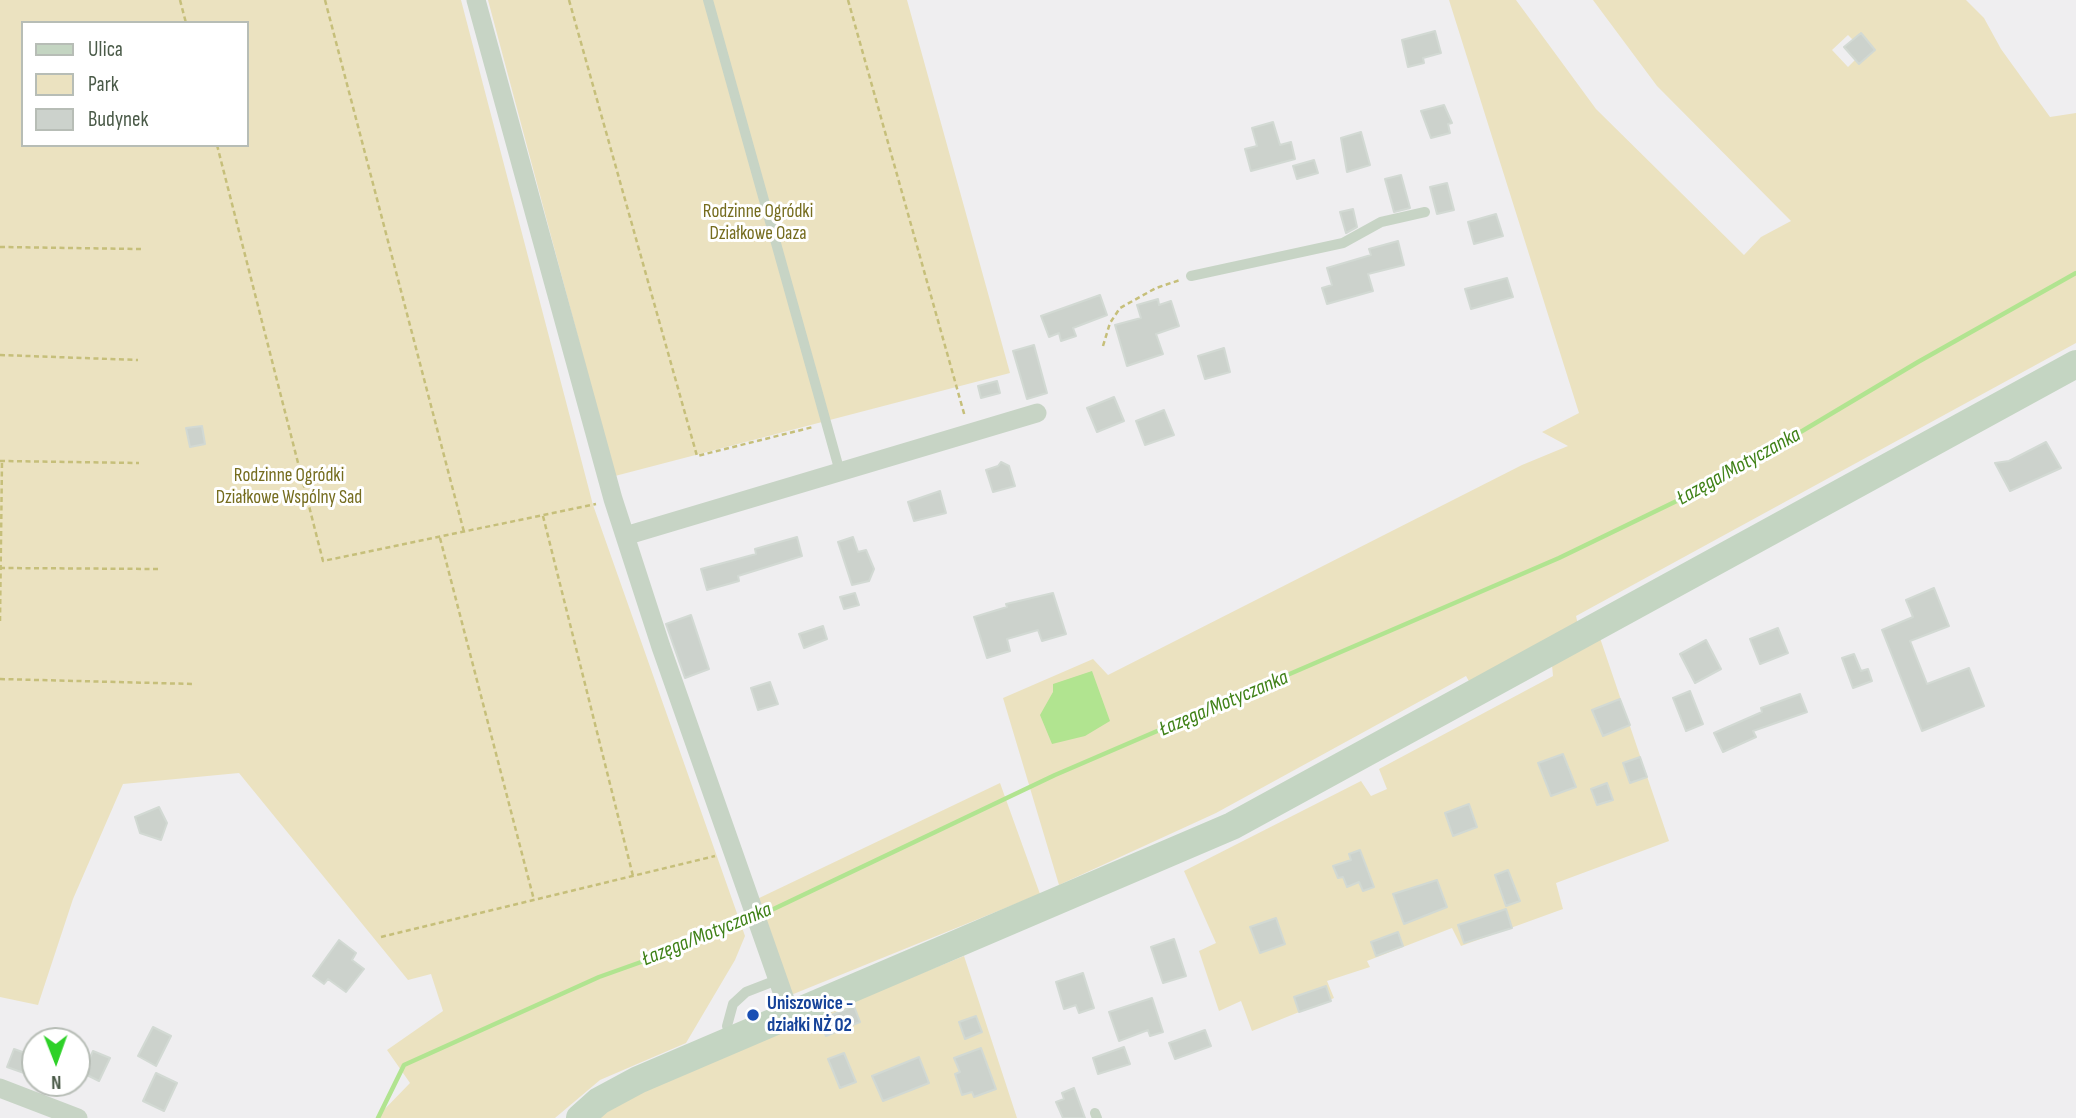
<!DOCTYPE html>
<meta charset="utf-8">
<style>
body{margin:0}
#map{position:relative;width:2076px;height:1118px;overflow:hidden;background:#efeef0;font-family:"Sofia Sans Condensed",sans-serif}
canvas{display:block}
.legend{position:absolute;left:21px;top:21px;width:228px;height:126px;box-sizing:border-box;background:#fff;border:2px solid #b7bdb6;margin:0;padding:9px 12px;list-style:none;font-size:21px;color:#4a5a48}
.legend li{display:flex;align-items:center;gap:14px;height:35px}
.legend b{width:35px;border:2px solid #b7bdb6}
.north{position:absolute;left:21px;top:1027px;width:70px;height:70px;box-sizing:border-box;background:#fff;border:2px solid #b7bdb6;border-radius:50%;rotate:179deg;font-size:19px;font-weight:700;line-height:28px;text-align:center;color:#4a5a48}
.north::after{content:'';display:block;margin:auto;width:24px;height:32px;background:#2ed128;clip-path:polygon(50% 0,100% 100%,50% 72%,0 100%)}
</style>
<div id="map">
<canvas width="2076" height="1118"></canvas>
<ul class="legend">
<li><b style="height:9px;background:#c4d5c2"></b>Ulica</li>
<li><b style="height:19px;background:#ebe2c0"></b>Park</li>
<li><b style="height:19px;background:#ccd2cc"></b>Budynek</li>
</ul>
<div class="north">N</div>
</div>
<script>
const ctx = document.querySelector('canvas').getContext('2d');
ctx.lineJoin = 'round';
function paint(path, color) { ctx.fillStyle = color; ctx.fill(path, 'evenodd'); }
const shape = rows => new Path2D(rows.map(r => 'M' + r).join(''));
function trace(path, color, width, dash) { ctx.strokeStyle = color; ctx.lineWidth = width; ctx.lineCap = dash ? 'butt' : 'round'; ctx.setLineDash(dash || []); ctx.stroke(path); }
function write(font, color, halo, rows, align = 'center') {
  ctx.font = font + ' "Sofia Sans Condensed",sans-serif'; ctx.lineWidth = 6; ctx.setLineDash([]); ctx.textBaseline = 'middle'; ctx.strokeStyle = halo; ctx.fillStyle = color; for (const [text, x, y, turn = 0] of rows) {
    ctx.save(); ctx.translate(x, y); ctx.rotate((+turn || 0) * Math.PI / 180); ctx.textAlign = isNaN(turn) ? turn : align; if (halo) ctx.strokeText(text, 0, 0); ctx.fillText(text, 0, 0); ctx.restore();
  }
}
paint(shape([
 [0,0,461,0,593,505,745,936,735,960,686,1043,600,1080,555,1118,376,1118,410,1083,387,1050,443,1011,431,974,408,980,239,773,123,784,73,899,38,1005,0,997],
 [23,23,247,23,247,145,23,145],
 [488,0,907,0,1010,373,615,476],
 [1449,0,1516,0,1596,109,1744,255,1761,237,1791,221,1657,86,1593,0,1966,0,1984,18,2001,49,2050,117,2076,113,2076,343,1576,616,1578,625,1470,683,1466,676,1216,813,1059,885,1003,698,1093,659,1108,675,1522,465,1568,446,1542,432,1579,413],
 [1848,35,1864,51,1848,67,1832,50],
 [1600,638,1669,841,1556,883,1563,909,1461,946,1452,928,1367,961,1370,967,1327,981,1334,998,1252,1031,1241,1001,1219,1011,1199,951,1216,943,1184,871,1361,781,1371,796,1387,789,1379,769,1553,676,1552,665],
 [1000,783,1040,894,791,995,755,900],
 [964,956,1017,1118,597,1118,666,1077]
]), '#ebe2c0');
paint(shape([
 [1092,671,1110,721,1085,736,1052,744,1040,715,1053,692,1053,684]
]), '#b1e490');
trace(shape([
 [761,915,1055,775,1559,558,1720,480,1918,362,2076,273],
 [378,1118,404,1065,599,977,714,936,753,919]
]), '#b1e490', 4.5);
const building = shape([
 [1435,31,1441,53,1423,58,1424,63,1408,67,1402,40,1435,31],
 [1861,33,1875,50,1859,64,1844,47,1861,33],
 [1444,105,1452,123,1448,124,1450,133,1431,138,1421,111,1444,105],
 [1273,122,1280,145,1291,142,1295,159,1251,171,1245,149,1257,146,1252,128,1273,122],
 [1361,132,1370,165,1347,172,1341,138,1361,132],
 [1314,160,1318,173,1297,179,1293,166,1314,160],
 [1401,175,1410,208,1394,212,1385,179,1401,175],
 [1447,183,1454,210,1437,214,1430,187,1447,183],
 [1353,209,1357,227,1346,233,1340,212,1353,209],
 [1496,214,1503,236,1474,244,1468,222,1496,214],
 [1398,241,1404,265,1368,274,1373,291,1327,304,1322,288,1332,285,1327,268,1371,255,1369,249,1398,241],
 [1507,278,1513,297,1471,309,1465,289,1507,278],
 [1100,295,1107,315,1073,328,1076,336,1061,341,1059,333,1049,337,1041,316,1100,295],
 [1158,299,1159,305,1171,301,1179,326,1156,334,1163,354,1127,366,1115,325,1141,318,1137,305,1158,299],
 [1034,345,1047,393,1027,399,1013,351,1034,345],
 [1224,348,1230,372,1205,379,1198,356,1224,348],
 [997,381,1000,393,981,398,978,386,997,381],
 [1114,397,1124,421,1097,432,1087,408,1114,397],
 [1164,410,1174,435,1145,445,1136,421,1164,410],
 [202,426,205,444,190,447,186,428,202,426],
 [2046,442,2061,468,2010,491,1995,463,2009,461,2046,442],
 [1001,462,1009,466,1015,486,993,492,986,470,998,466,1001,462],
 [940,491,946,513,914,521,908,502,940,491],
 [797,537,802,556,738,576,739,581,707,590,701,569,756,554,755,549,797,537],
 [853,537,858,552,866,550,874,569,869,581,852,585,838,542,853,537],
 [1934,588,1949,626,1910,641,1927,684,1969,668,1984,706,1922,731,1882,630,1913,617,1906,600,1934,588],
 [855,593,859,605,844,609,840,597,855,593],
 [1053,593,1066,634,1042,641,1038,630,1007,639,1010,651,987,658,974,617,1007,607,1006,604,1053,593],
 [691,615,709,669,685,678,666,624,691,615],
 [823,626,827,639,804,648,799,634,823,626],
 [1778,628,1788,653,1760,664,1750,639,1778,628],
 [1706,640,1721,669,1695,683,1680,654,1706,640],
 [1854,654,1861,671,1868,669,1872,681,1853,688,1842,658,1854,654],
 [770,682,778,704,758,710,751,688,770,682],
 [1690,691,1703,724,1686,731,1673,698,1690,691],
 [1800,694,1807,712,1753,731,1756,737,1723,752,1714,733,1762,712,1761,708,1800,694],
 [1620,699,1630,725,1603,736,1592,710,1620,699],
 [1563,754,1576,787,1551,796,1538,763,1563,754],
 [1640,757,1647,777,1630,783,1623,763,1640,757],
 [1607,783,1613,800,1597,805,1591,789,1607,783],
 [1469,804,1477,827,1453,836,1445,813,1469,804],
 [159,807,167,823,161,840,140,833,135,817,159,807],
 [1360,850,1374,887,1363,891,1359,882,1347,887,1343,877,1338,878,1333,866,1351,860,1349,854,1360,850],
 [1508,870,1520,901,1506,906,1495,875,1508,870],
 [1437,880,1447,907,1404,924,1393,894,1437,880],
 [1506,909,1512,928,1464,943,1458,925,1506,909],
 [1276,918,1285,944,1260,953,1250,927,1276,918],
 [1398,932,1403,946,1376,956,1371,942,1398,932],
 [1174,939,1186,976,1163,983,1151,947,1174,939],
 [339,940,356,953,352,960,364,969,346,992,328,979,324,984,313,976,339,940],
 [1083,973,1094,1008,1079,1013,1076,1005,1064,1009,1056,982,1083,973],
 [1326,986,1331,1001,1299,1012,1294,997,1326,986],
 [1152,998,1163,1032,1150,1036,1148,1030,1119,1041,1109,1012,1152,998],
 [854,1006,860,1022,826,1036,819,1020,854,1006],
 [976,1016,982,1032,965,1039,959,1022,976,1016],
 [153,1027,171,1036,156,1066,138,1056,153,1027],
 [1205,1030,1211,1046,1175,1059,1169,1043,1205,1030],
 [1124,1047,1130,1064,1098,1074,1093,1058,1124,1047],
 [981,1048,996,1089,974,1097,972,1092,962,1095,955,1074,960,1072,954,1058,981,1048],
 [14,1049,31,1055,24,1073,7,1067,14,1049],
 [93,1051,110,1058,99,1081,83,1073,93,1051],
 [844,1053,856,1082,840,1088,828,1059,844,1053],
 [919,1057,929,1083,883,1101,872,1076,919,1057],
 [156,1073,177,1083,164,1111,143,1101,156,1073],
 [1074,1088,1085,1118,1063,1118,1056,1102,1064,1099,1062,1093,1074,1088]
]);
paint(building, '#ccd2cc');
trace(building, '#d2d9d3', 2);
trace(shape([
 [180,0,186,23],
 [325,0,464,532],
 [569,0,697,456,813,427],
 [848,0,965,417],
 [217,145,323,561,596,504],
 [0,247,141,249],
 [1103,346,1110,323,1120,308,1156,288,1180,280],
 [0,355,138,360],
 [0,461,139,463],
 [543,516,633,876],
 [440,538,534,900],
 [0,568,160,569],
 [0,621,2,461],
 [0,679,194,684],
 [381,937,715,856]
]), '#c6bf7a', 2.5, [5, 3.5]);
trace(shape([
 [708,0,840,472],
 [1191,276,1343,243,1381,222,1425,212],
 [731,1038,727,1026,733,1004,746,992,777,980],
 [1095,1113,1097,1118]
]), '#c7d4c5', 10);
trace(shape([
 [476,0,613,499,661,647,790,1014],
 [625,536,1037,413],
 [0,1088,78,1118]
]), '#c7d4c5', 19);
trace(shape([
 [580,1118,599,1101,638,1080,1232,826,2076,364]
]), '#c4d5c2', 28);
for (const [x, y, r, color] of [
 [753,1015,7,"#1a4fb4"]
]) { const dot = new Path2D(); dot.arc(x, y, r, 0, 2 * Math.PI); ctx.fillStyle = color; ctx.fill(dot); trace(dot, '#fff', 2.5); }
write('19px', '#756c1e', '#fff', [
 ["Rodzinne Ogródki",758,212],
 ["Działkowe Oaza",758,234],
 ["Rodzinne Ogródki",289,476],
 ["Działkowe Wspólny Sad",289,498]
]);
write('bold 19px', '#164399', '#fff', [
 ["Uniszowice -",767,1004],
 ["działki NŻ 02",767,1026]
], 'left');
write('italic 21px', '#3f8117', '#fff', [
 ["Łazęga/Motyczanka",1739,467,-29],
 ["Łazęga/Motyczanka",1224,704,-23],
 ["Łazęga/Motyczanka",707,935,-22]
]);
</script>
